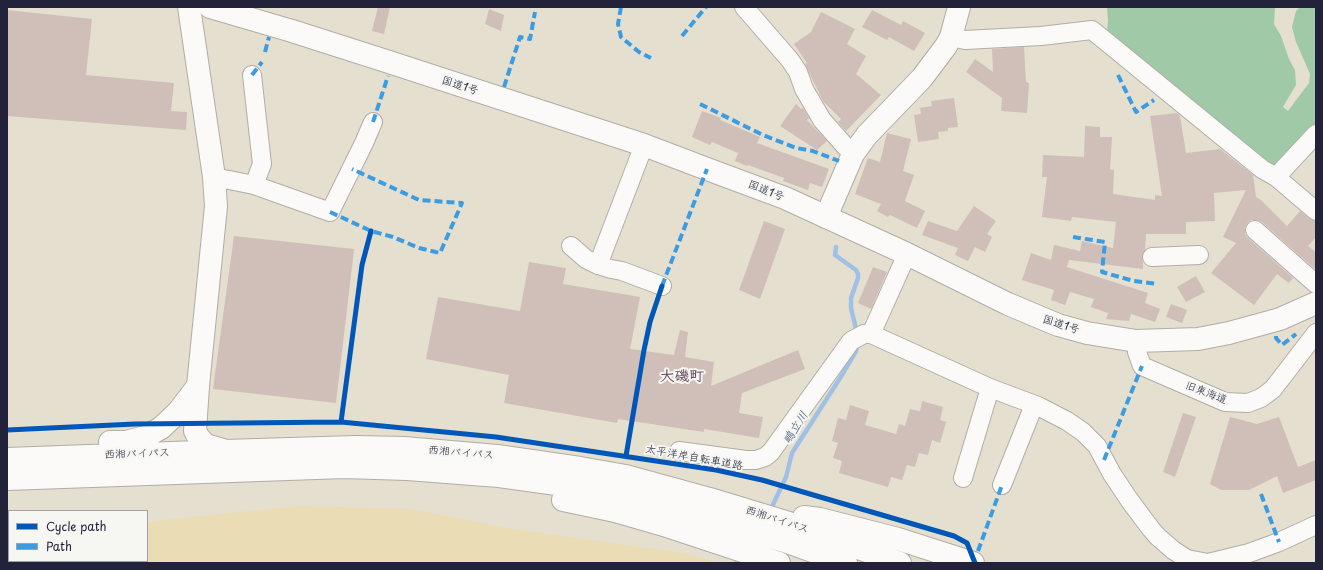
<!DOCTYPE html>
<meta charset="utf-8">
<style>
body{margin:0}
#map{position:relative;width:1323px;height:570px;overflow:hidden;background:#e5dfd0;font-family:"Playpen Sans",sans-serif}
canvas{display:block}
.frame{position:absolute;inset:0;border:8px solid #22223b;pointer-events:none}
.legend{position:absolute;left:8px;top:510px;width:140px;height:52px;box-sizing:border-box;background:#f6f6f2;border:1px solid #a1a1a9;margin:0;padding:5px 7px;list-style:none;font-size:12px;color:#22223b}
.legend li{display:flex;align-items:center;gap:8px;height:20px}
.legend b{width:20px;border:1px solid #a1a1a9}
</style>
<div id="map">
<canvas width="1323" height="570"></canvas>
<div class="frame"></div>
<ul class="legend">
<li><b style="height:5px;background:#0057b8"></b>Cycle path</li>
<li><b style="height:5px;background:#3c9ce2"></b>Path</li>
</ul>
</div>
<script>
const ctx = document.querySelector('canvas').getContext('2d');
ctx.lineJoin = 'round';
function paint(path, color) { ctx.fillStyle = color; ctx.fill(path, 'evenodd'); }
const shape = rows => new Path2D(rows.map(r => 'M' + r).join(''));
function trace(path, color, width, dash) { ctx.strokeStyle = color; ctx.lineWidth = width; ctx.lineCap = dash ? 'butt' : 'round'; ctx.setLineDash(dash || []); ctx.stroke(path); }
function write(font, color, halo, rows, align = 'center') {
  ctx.font = font + ' "Playpen Sans","Klee One",sans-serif'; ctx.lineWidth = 4; ctx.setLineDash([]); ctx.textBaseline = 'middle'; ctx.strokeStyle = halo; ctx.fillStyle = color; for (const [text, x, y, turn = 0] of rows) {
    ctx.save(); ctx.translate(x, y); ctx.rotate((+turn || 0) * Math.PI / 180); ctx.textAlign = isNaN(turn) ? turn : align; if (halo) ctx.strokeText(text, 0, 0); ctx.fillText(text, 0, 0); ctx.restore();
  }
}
paint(shape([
 [1107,7,1275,7,1274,24,1281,36,1289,59,1295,70,1296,85,1283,107,1288,111,1309,83,1310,74,1296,42,1292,27,1296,11,1300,7,1316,7,1316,138,1276,177,1106,41,1108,21]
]), '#a0caa7');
paint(shape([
 [296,506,410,509,513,529,684,553,720,563,7,563,7,532,9,532,9,561,147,561,147,522]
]), '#eadcb4');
trace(shape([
 [836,247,835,255,856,270,858,274,858,278,851,298,851,308,856,329],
 [770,511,786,477,792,453,842,375,856,351,858,344],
 [736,563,747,561]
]), '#a0c0e5', 4.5);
paint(shape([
 [378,7,390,7,384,34,372,31],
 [489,9,504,15,501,31,485,24],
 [7,10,92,19,86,75,174,83,171,111,187,112,186,130,7,116],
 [872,10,901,25,903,21,925,33,914,51,889,37,887,40,862,27],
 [821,12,855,29,847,44,866,56,856,74,881,95,846,131,838,122,841,119,823,101,805,64,807,63,794,44,811,32],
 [1024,47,1026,82,1029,83,1027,113,1001,111,1002,98,966,72,975,59,993,72,992,49],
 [954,98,958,127,948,128,948,131,938,132,939,139,918,142,914,115,921,114,920,108,932,106,931,101],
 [796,104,801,109,803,108,809,118,807,120,827,141,817,150,780,126],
 [702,111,721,118,720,120,760,137,757,143,829,169,822,187,810,183,808,190,783,181,784,178,748,165,747,166,735,161,738,153,712,142,710,145,692,137],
 [1177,113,1180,116,1186,153,1220,149,1253,175,1256,197,1261,200,1287,226,1300,211,1310,219,1316,221,1316,237,1308,246,1316,252,1316,270,1262,222,1257,220,1251,220,1247,223,1245,228,1245,234,1248,238,1293,278,1289,283,1277,274,1254,305,1211,273,1236,243,1223,237,1246,190,1214,193,1215,221,1186,222,1186,234,1146,234,1145,250,1142,257,1143,263,1143,269,1069,260,1067,267,1148,293,1145,303,1160,309,1155,322,1131,314,1129,321,1106,319,1108,313,1091,307,1094,299,1070,292,1065,305,1051,300,1054,290,1022,280,1031,253,1051,260,1054,245,1080,251,1082,241,1113,248,1116,222,1072,217,1071,221,1042,217,1047,177,1042,177,1043,155,1084,157,1085,126,1100,127,1100,137,1112,137,1110,169,1114,170,1113,194,1155,200,1155,195,1162,196,1150,116],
 [887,133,911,139,903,171,914,175,905,201,925,211,917,228,890,215,888,217,877,211,881,204,855,194,868,158,880,162],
 [974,206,996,221,987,234,992,237,985,252,975,247,968,261,955,255,958,248,922,235,928,221,957,231],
 [764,221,785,229,760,299,739,290],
 [234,236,354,249,336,403,213,389],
 [529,262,566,268,563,284,640,297,630,349,674,355,680,330,688,332,685,357,714,362,711,386,798,350,805,369,742,393,739,413,763,417,759,438,704,429,704,432,618,419,617,423,504,403,509,375,426,359,438,297,520,311],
 [873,267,887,272,871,309,858,303],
 [1196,276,1205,292,1186,302,1177,287],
 [1171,304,1187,310,1182,323,1166,317],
 [922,401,943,407,940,420,946,422,940,443,932,440,928,455,919,453,915,467,907,465,902,480,891,477,888,487,839,473,842,461,833,458,838,443,832,441,838,418,846,420,850,405,869,411,865,425,896,434,899,424,905,426,910,409,920,411],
 [1183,413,1196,417,1175,477,1163,472],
 [1230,417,1257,424,1279,417,1298,467,1316,460,1316,480,1283,493,1277,476,1249,490,1221,490,1210,484]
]), '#cfbfb8');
const street = shape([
 [744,7,790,60,798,72,804,89,822,120,845,146,853,154],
 [951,37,965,40,1041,36,1092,30,1262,169,1276,177,1316,211],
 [252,75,262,164,254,185],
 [214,177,254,185,330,212,364,143,373,122],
 [1276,177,1316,134],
 [1255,230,1316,284],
 [571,246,586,259,598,265,611,269,622,271,662,286],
 [907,254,871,334,990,388,1038,406,1067,421,1083,432,1097,446,1112,474,1130,501,1151,529,1157,536,1173,550,1187,559,1208,563,1249,553,1279,542,1316,525],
 [1152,257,1199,255],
 [598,265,644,145],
 [1136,341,1137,352,1142,366,1225,402,1248,403,1261,398,1273,389,1316,333],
 [679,451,746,460,756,460,765,457,771,452,851,341,864,334,871,334],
 [963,478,990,388],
 [1002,485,1034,405]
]);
const secondary = shape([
 [189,7,214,177,216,206,198,386],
 [826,217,853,154,867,135,922,78,946,46,951,37,959,7]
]);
const highway = shape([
 [210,7,292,31,389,62,644,145,707,169,785,198,907,254,1008,304,1058,325,1087,333,1136,341,1198,339,1229,333,1280,319,1316,303],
 [198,386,195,431,199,438,206,445,223,450],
 [110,442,126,442,145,437,161,428,178,412,198,386],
 [7,459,225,451,355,447,404,448,497,456,580,468,626,476,710,499,789,523,900,563],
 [7,479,344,467,407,469,499,476,571,486,671,508,784,541,846,563],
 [563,500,615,511,667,526,779,563],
 [804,517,820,519,898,539,973,563]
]);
trace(street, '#b1ada6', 20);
trace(secondary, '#b1ada6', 24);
trace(highway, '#b1ada6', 24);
trace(street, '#fbfaf8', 18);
trace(secondary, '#fbfaf8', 22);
trace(highway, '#fbfaf8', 22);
trace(shape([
 [621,7,618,24,621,37,639,52,651,58],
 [682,36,706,7],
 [265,52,269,37],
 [252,75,262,62],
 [1118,75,1136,112,1154,100],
 [504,87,520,37,530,39,535,12],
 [700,104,763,135,796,148,813,151,839,161],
 [373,122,388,76],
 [330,212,371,231,393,237,419,248,440,253,462,203,419,200,352,169],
 [1073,237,1105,242,1102,272,1134,281,1158,284],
 [662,286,707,169],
 [1276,336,1276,338,1282,345,1296,334],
 [1104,460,1142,366],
 [1261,494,1279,542],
 [978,551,1002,485]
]), '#3c9ce2', 4, [8, 4]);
trace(shape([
 [341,422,362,265,371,231],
 [7,430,135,424,341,422,496,437,716,470,762,480,954,536,967,543,975,563],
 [626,456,644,350,650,322,662,286]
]), '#0057b8', 5);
write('11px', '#22223b', '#f6f6f2', [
 ["国道1号",460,86,18],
 ["国道1号",766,191,21],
 ["国道1号",1061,325,18],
 ["旧東海道",1206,393,21],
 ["西湘バイパス",461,453,5],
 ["西湘バイパス",137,454,-2],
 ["太平洋岸自転車道路",694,458,10],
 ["西湘バイパス",777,520,18]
]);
write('italic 12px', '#44557a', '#f6f6f2', [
 ["鴫立川",796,428,-58]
]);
write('bold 15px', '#604958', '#f6f6f2', [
 ["大磯町",682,377]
]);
</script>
